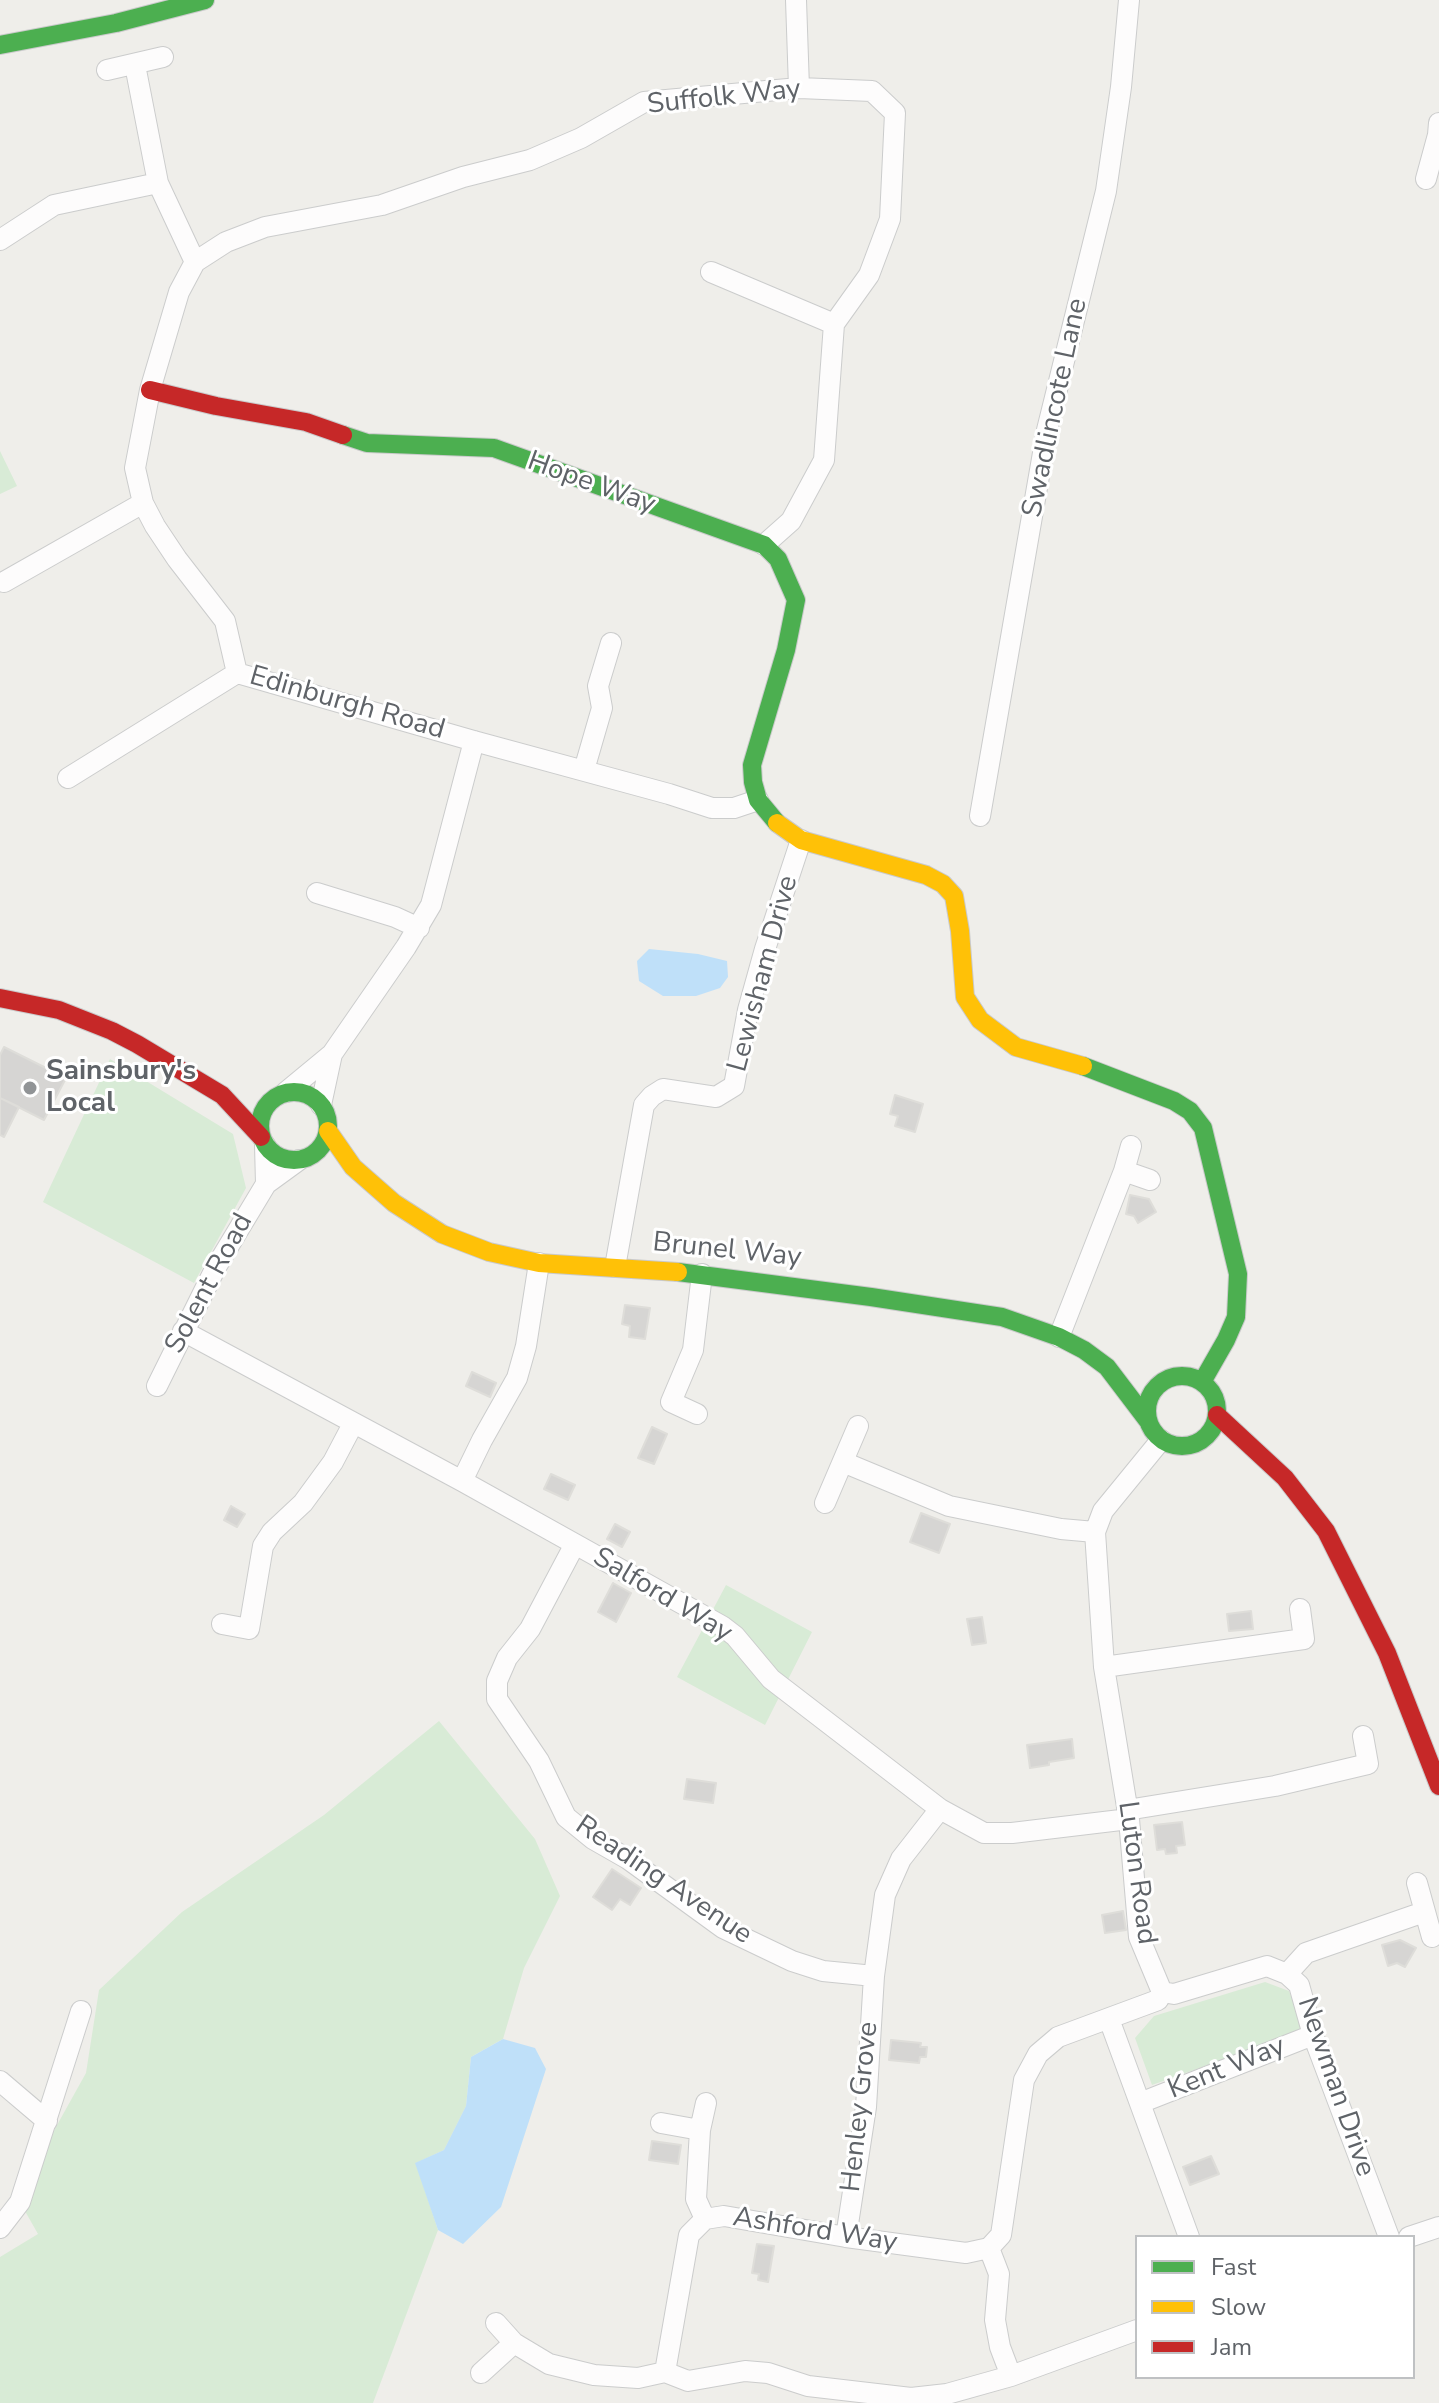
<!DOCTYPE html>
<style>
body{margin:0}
#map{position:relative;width:1439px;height:2403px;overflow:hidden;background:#efeeea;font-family:"Nunito Sans",sans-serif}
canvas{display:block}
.legend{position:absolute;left:1135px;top:2235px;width:280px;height:144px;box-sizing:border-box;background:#fff;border:2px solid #bfc1c3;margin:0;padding:10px 14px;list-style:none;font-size:24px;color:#5f6368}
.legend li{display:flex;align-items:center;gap:16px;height:40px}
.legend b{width:40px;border:2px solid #bfc1c3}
</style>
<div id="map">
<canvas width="1439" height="2403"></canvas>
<ul class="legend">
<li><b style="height:10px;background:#4caf50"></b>Fast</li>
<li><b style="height:10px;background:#ffc107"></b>Slow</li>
<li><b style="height:10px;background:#c62828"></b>Jam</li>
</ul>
</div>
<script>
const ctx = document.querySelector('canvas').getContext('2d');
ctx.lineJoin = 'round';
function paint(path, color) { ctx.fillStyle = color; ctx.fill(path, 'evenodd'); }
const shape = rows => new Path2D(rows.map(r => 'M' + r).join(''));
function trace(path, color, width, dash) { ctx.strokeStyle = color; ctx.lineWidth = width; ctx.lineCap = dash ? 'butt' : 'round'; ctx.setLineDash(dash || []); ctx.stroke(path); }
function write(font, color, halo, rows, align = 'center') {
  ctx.font = font + ' "Nunito Sans",sans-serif'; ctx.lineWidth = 6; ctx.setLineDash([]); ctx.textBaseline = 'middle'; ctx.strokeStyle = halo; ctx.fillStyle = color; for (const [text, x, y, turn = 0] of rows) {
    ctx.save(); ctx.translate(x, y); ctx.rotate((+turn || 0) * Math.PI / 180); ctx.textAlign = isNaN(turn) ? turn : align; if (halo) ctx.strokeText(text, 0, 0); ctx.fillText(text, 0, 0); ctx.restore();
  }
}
paint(shape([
 [0,451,17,486,0,494],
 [110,1059,233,1134,246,1188,194,1283,43,1202],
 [726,1585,812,1632,765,1725,677,1677],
 [439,1721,535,1839,560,1896,524,1968,503,2039,471,2057,466,2106,444,2150,416,2163,438,2230,373,2403,0,2403,0,2257,38,2234,17,2197,86,2073,99,1990,182,1912,324,1815],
 [1265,1982,1289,1991,1304,2031,1152,2085,1135,2038,1154,2016]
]), '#d8ebd6');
paint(shape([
 [649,949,698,954,727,961,728,977,720,988,696,996,663,996,639,981,637,961],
 [503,2039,535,2048,546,2069,501,2207,463,2244,438,2230,415,2163,444,2150,466,2106,471,2057]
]), '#bfe0f9');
const building = shape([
 [4,1047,66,1078,44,1120,0,1098,0,1055,4,1047],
 [895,1095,923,1104,915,1132,895,1126,898,1116,890,1114,895,1095],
 [0,1098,19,1107,4,1137,0,1135,0,1098],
 [1130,1195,1149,1199,1156,1212,1138,1223,1134,1216,1126,1214,1130,1195],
 [625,1305,650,1308,645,1339,629,1337,630,1326,622,1324,625,1305],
 [472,1372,496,1383,490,1397,466,1386,472,1372],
 [652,1427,667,1434,654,1464,638,1458,652,1427],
 [551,1474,575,1485,568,1500,544,1489,551,1474],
 [231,1506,245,1514,237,1527,224,1520,231,1506],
 [921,1513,950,1524,939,1553,910,1542,921,1513],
 [615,1524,630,1532,622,1547,607,1539,615,1524],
 [613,1583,631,1593,616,1622,598,1612,613,1583],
 [1251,1611,1253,1629,1229,1631,1227,1614,1251,1611],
 [982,1617,986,1643,972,1645,967,1619,982,1617],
 [1072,1739,1074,1758,1049,1762,1049,1765,1030,1768,1027,1745,1072,1739],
 [687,1779,716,1783,713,1803,684,1799,687,1779],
 [1182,1822,1185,1845,1176,1846,1177,1853,1166,1854,1165,1849,1157,1850,1154,1825,1182,1822],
 [612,1869,641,1888,630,1905,620,1899,612,1910,593,1897,612,1869],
 [1123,1911,1126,1930,1105,1933,1102,1915,1123,1911],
 [1400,1940,1416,1948,1405,1967,1397,1963,1388,1966,1382,1945,1400,1940],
 [891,2040,921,2043,920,2047,927,2047,926,2057,920,2057,919,2063,889,2060,891,2040],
 [652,2141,681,2145,678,2164,649,2160,652,2141],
 [1211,2156,1219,2174,1190,2185,1183,2167,1211,2156],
 [757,2244,774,2246,768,2282,758,2280,759,2274,752,2273,757,2244]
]);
paint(building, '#d6d5d3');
trace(building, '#deddd9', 2);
const street = shape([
 [796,0,799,88],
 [135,65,158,183,195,262],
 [107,70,163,57],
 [1426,179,1438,135,1439,123],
 [0,240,54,205,158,183],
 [711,272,834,324],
 [4,582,143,503],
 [237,673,225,621,177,559,155,526,143,503,135,468,150,390,179,292,195,262,226,242,265,227,382,205,463,177,530,160,581,138,644,102,799,88,872,91,895,113,890,219,869,275,834,324,824,460,791,521,764,545],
 [237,673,474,741,669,794,712,808,734,808,758,800],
 [584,770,602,708,598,686,611,643],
 [68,778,237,673],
 [980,816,1047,430,1106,191,1121,87,1129,0],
 [317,893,395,917,419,928],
 [286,1092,332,1054,406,947,431,905,474,741],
 [321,1105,332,1054],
 [265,1145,266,1184],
 [1124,1171,1150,1180],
 [615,1267,644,1105,652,1096,663,1089,716,1097,734,1086,748,1010,765,949,801,840],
 [183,1331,462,1481,722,1626,735,1636,771,1679,940,1809,984,1833,1012,1833,1129,1819],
 [1059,1337,1124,1171,1131,1146],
 [157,1386,216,1267,266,1184,299,1160],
 [697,1414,671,1402,693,1350,702,1274],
 [843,1462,949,1506,1061,1529,1095,1532],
 [462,1481,482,1440,517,1378,526,1346,539,1263],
 [825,1503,858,1426],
 [575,1544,530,1629,507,1658,497,1681,497,1699,539,1761,566,1817,593,1839,628,1859,723,1928,792,1961,823,1971,874,1976],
 [222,1624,249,1629,263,1546,272,1532,303,1503,333,1462,353,1424],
 [1104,1667,1304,1639,1300,1609],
 [1127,1810,1275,1786,1368,1764,1363,1736],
 [1417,1883,1432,1937],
 [1287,1974,1306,1953,1424,1912],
 [1162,1992,1174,1994,1267,1966,1287,1974,1299,1985,1313,2035,1389,2237],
 [1109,2019,1189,2237],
 [0,2081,47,2121],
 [1140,2103,1313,2035],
 [661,2123,700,2130],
 [705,2219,696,2199,700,2130,706,2103],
 [0,2228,20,2202,81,2011],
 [846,2237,866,2107,874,1976,885,1895,901,1859,940,1809],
 [1409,2237,1439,2227],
 [989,2248,1001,2235,1024,2080,1038,2054,1058,2037,1158,2000,1162,1992,1139,1937,1129,1819,1104,1667,1095,1532,1103,1511,1161,1440],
 [989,2248,999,2274,995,2320,1000,2347,1011,2376],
 [496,2323,514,2343,549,2364,594,2375,638,2378,665,2372,688,2381,745,2371,768,2373,808,2386,911,2398,947,2394,1011,2376,1137,2330],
 [665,2372,689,2235,705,2219,724,2216,846,2237,966,2253,989,2248],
 [481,2373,514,2343]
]);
const fast = shape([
 [0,45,116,23,205,0],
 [343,435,367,443,494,448,764,545,778,559,796,600,786,650,752,765,753,782,758,800,777,823],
 [1083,1066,1174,1101,1190,1111,1203,1128,1238,1274,1236,1317,1226,1340,1202,1382],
 '260 1126a34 34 0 1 1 68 0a34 34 0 1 1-68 0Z',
 [678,1272,871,1297,1002,1317,1059,1337,1084,1350,1107,1367,1148,1421],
 '1147 1411a35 35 0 1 1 70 0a35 35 0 1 1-70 0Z'
]);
const slow = shape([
 [777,823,801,840,926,875,943,884,954,896,960,931,965,997,980,1020,1016,1047,1083,1066],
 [328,1131,353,1167,394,1203,442,1234,489,1252,539,1263,678,1272]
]);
const jam = shape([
 [150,390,216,406,306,422,343,435],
 [0,998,59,1010,112,1031,137,1044,222,1095,261,1137],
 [1217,1415,1285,1478,1326,1531,1387,1653,1439,1786]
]);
trace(street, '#cbcccc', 22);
trace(fast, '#cacacb', 20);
trace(slow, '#cacacb', 20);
trace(jam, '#cacacb', 20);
trace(street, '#fdfcfc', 20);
trace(fast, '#4caf50', 18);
trace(slow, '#ffc107', 18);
trace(jam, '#c62828', 18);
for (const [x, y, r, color] of [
 [30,1088,8,"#919496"]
]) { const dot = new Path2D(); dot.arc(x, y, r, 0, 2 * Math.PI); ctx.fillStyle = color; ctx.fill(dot); trace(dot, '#fff', 3); }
write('28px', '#5f6368', '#fff', [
 ["Suffolk Way",724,98,-6],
 ["Swadlincote Lane",1056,408,-78],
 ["Hope Way",591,484,20],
 ["Edinburgh Road",347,704,16],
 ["Lewisham Drive",764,974,-75],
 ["Brunel Way",727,1251,6],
 ["Solent Road",210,1284,-62],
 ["Salford Way",662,1596,31],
 ["Luton Road",1136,1873,82],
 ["Reading Avenue",663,1881,34],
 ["Kent Way",1227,2069,-22],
 ["Newman Drive",1335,2087,71],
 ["Henley Grove",861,2107,-84],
 ["Ashford Way",815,2231,9]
]);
write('bold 28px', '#5f6368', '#fff', [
 ["Sainsbury's",46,1072],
 ["Local",46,1104]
], 'left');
</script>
